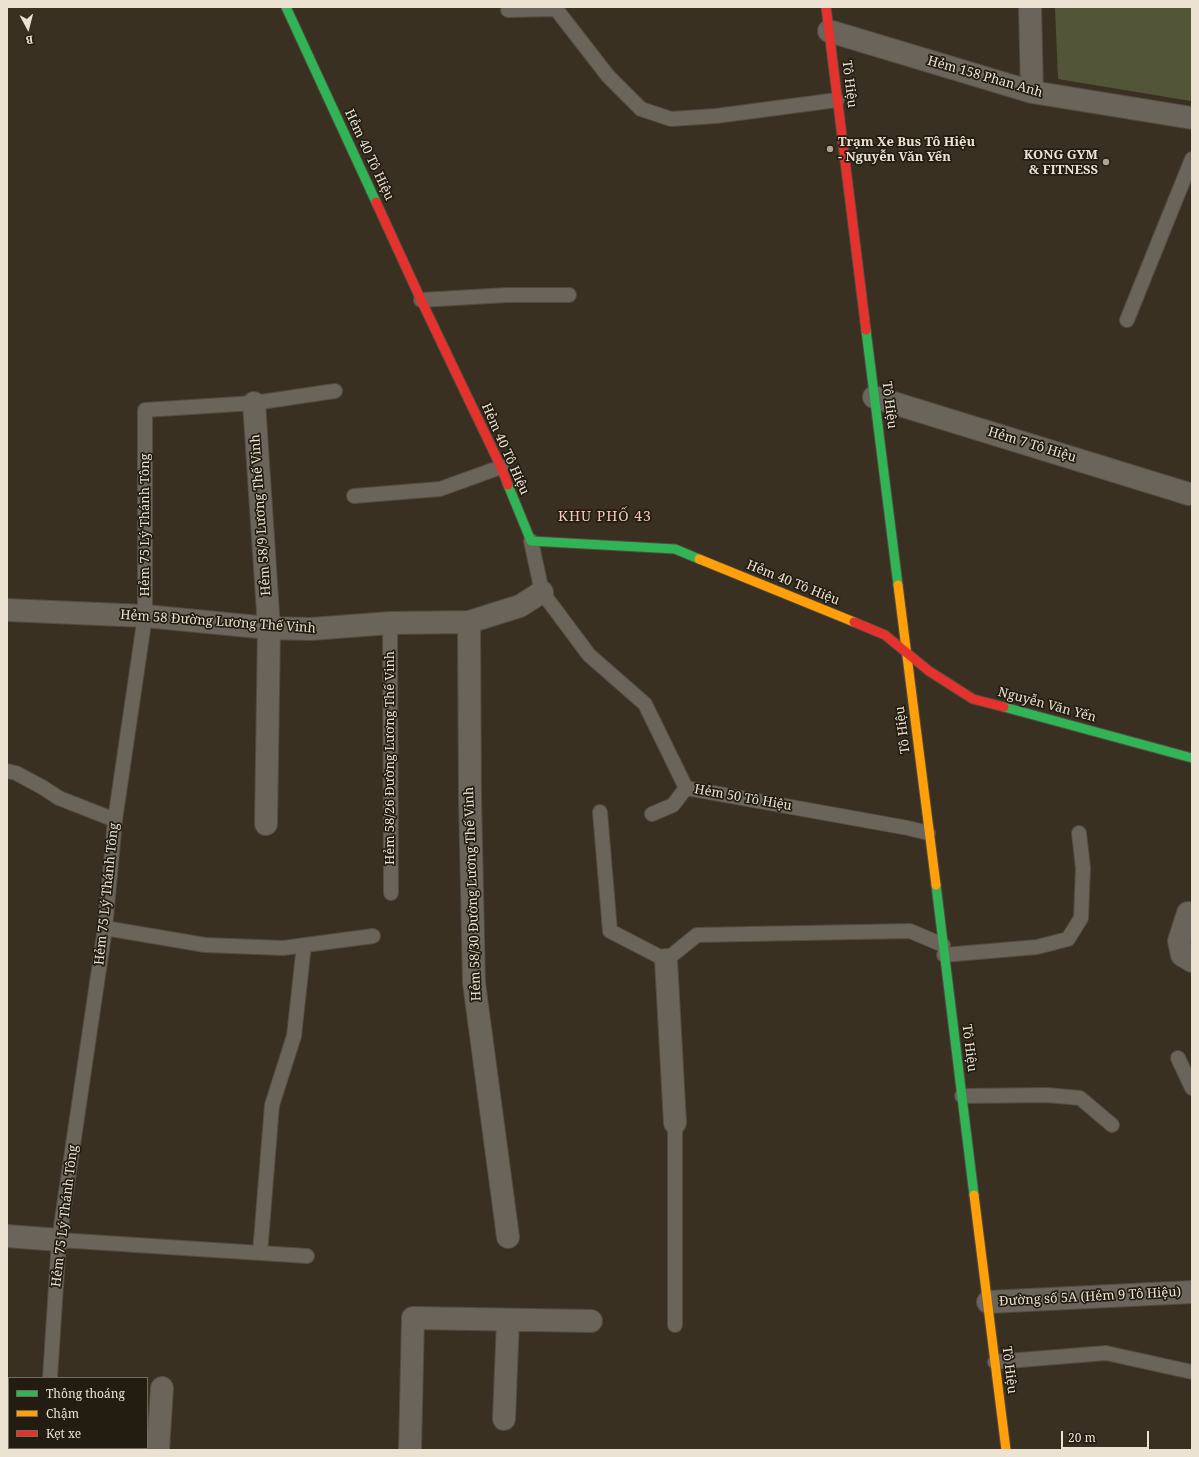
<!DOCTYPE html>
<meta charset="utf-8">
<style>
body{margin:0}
#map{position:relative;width:1199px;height:1457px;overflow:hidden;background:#393022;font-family:"Noto Serif",serif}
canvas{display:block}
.frame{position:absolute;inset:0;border:8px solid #ebe2d2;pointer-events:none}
.legend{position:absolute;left:8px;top:1377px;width:140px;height:72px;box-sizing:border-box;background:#231c11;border:1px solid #736b5e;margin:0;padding:5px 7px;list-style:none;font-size:12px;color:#ebe2d2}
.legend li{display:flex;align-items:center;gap:8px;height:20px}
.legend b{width:20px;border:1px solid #736b5e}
.north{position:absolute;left:8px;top:8px;width:40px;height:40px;-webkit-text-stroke:3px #231c11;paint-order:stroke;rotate:173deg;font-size:11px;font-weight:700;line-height:16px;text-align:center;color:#ebe2d2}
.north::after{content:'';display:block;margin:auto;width:14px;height:18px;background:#ebe2d2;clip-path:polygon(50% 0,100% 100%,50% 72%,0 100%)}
.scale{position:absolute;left:1061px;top:1431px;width:88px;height:18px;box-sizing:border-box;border:2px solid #ebe2d2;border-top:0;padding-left:5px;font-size:12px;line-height:14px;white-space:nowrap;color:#ebe2d2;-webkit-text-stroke:3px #231c11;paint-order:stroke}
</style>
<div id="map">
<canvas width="1199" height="1457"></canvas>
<div class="frame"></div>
<ul class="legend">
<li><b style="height:5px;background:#30b455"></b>Thông thoáng</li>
<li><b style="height:5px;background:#ff9f0a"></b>Chậm</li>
<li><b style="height:5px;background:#e5322d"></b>Kẹt xe</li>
</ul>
<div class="north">B</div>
<div class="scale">20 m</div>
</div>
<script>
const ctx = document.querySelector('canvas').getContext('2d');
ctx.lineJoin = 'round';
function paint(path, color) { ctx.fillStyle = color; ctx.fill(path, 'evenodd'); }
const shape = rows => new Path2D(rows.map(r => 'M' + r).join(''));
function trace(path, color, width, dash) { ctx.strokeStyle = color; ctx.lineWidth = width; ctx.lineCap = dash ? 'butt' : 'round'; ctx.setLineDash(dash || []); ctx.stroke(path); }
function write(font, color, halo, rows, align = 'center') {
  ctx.font = font + ' "Noto Serif",serif'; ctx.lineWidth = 3.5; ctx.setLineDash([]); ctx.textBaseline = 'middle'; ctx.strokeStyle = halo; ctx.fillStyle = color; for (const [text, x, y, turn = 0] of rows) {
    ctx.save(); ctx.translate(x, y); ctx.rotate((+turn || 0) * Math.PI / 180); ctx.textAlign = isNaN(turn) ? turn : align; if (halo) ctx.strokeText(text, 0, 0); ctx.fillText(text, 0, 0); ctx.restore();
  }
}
paint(shape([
 [1055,7,1191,7,1191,101,1058,79]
]), '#535538');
const lane = shape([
 [508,10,556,9,608,76,641,109,671,119,716,116,837,100],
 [421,300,507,295,569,295],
 [1127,320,1192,159],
 [354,496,440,489,501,467],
 [531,541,542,592,589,655,645,704,686,788,908,828,928,833],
 [390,623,391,893],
 [7,771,16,773,42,787,59,798,115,820],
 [600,812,610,931,666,960,697,935,910,931,943,945],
 [652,814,673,805,686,788],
 [105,928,205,945,283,948,373,936],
 [944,955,1037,947,1068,939,1081,918,1083,868,1079,833],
 [1178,1058,1192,1088],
 [962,1096,1047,1095,1080,1098,1112,1125],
 [675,1123,675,1325],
 [59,1240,307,1256],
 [260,1253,272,1105,294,1036,304,945],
 [995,1362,1106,1353,1192,1372],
 [50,1378,59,1240,105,928,115,820,145,616,145,410,254,403,335,391],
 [46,1450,46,1448]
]);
const street = shape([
 [1030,7,1032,92],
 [829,31,1032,92,1192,118],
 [874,397,1189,494],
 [254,403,269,628,266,824],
 [7,610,145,616,269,628,311,629,390,623,469,622,520,606,542,592],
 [469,622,470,798,474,983,508,1237],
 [1188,913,1179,941,1182,955,1192,961],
 [666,960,675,1123],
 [7,1236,59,1240],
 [988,1302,1192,1292],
 [504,1419,508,1320],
 [158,1450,162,1388],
 [410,1450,413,1318,591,1321]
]);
const fast = shape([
 [286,7,376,202],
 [866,330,898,585],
 [508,485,531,541,675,549,699,559],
 [1004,707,1192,758],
 [936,885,974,1195]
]);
const slow = shape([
 [699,559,854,622],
 [898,585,936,885],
 [974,1195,1006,1450]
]);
const jam = shape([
 [826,7,866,330],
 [376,202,421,300,501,467,508,485],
 [854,622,885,635,929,671,973,699,1004,707]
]);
trace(lane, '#544c40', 16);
trace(street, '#544c40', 24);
trace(fast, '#544c40', 11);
trace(slow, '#544c40', 11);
trace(jam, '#544c40', 11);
trace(lane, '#6a645a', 14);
trace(street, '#6a645a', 22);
trace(fast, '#30b455', 9);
trace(slow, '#ff9f0a', 9);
trace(jam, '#e5322d', 9);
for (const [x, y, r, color] of [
 [830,149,4,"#ada494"],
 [1106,162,4,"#ada494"]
]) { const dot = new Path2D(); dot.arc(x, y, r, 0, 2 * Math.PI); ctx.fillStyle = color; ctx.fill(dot); trace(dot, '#231c11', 1.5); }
write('13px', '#ebe2d2', '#231c11', [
 ["Hẻm 158 Phan Anh",985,77,16],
 ["Tô Hiệu",849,84,83],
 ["Hẻm 40 Tô Hiệu",369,155,65],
 ["Tô Hiệu",889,405,83],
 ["Hẻm 7 Tô Hiệu",1032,445,17],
 ["Hẻm 40 Tô Hiệu",505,449,66],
 ["Hẻm 58/9 Lương Thế Vinh",261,515,-94],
 ["Hẻm 75 Lý Thánh Tông",145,525,-90],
 ["Hẻm 40 Tô Hiệu",793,583,22],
 ["Hẻm 58 Đường Lương Thế Vinh",218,622,4],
 ["Nguyễn Văn Yến",1047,705,15],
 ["Tô Hiệu",903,730,-97],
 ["Hẻm 58/26 Đường Lương Thế Vinh",390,758,-90],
 ["Hẻm 50 Tô Hiệu",743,798,10],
 ["Hẻm 75 Lý Thánh Tông",107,894,-84],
 ["Hẻm 58/30 Đường Lương Thế Vinh",473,894,-92],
 ["Tô Hiệu",969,1048,83],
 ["Hẻm 75 Lý Thánh Tông",65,1216,-83],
 ["Đường số 5A (Hẻm 9 Tô Hiệu)",1090,1297,-3],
 ["Tô Hiệu",1009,1370,83]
]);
write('bold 13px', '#ebe2d2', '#231c11', [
 ["Trạm Xe Bus Tô Hiệu",838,142],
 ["- Nguyễn Văn Yến",838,157],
 ["KONG GYM",1098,155,"right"],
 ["& FITNESS",1098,170,"right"]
], 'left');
ctx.letterSpacing = '1px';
write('14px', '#f9c6bd', '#231c11', [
 ["KHU PHỐ 43",605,517]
]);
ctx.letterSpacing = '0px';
</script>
